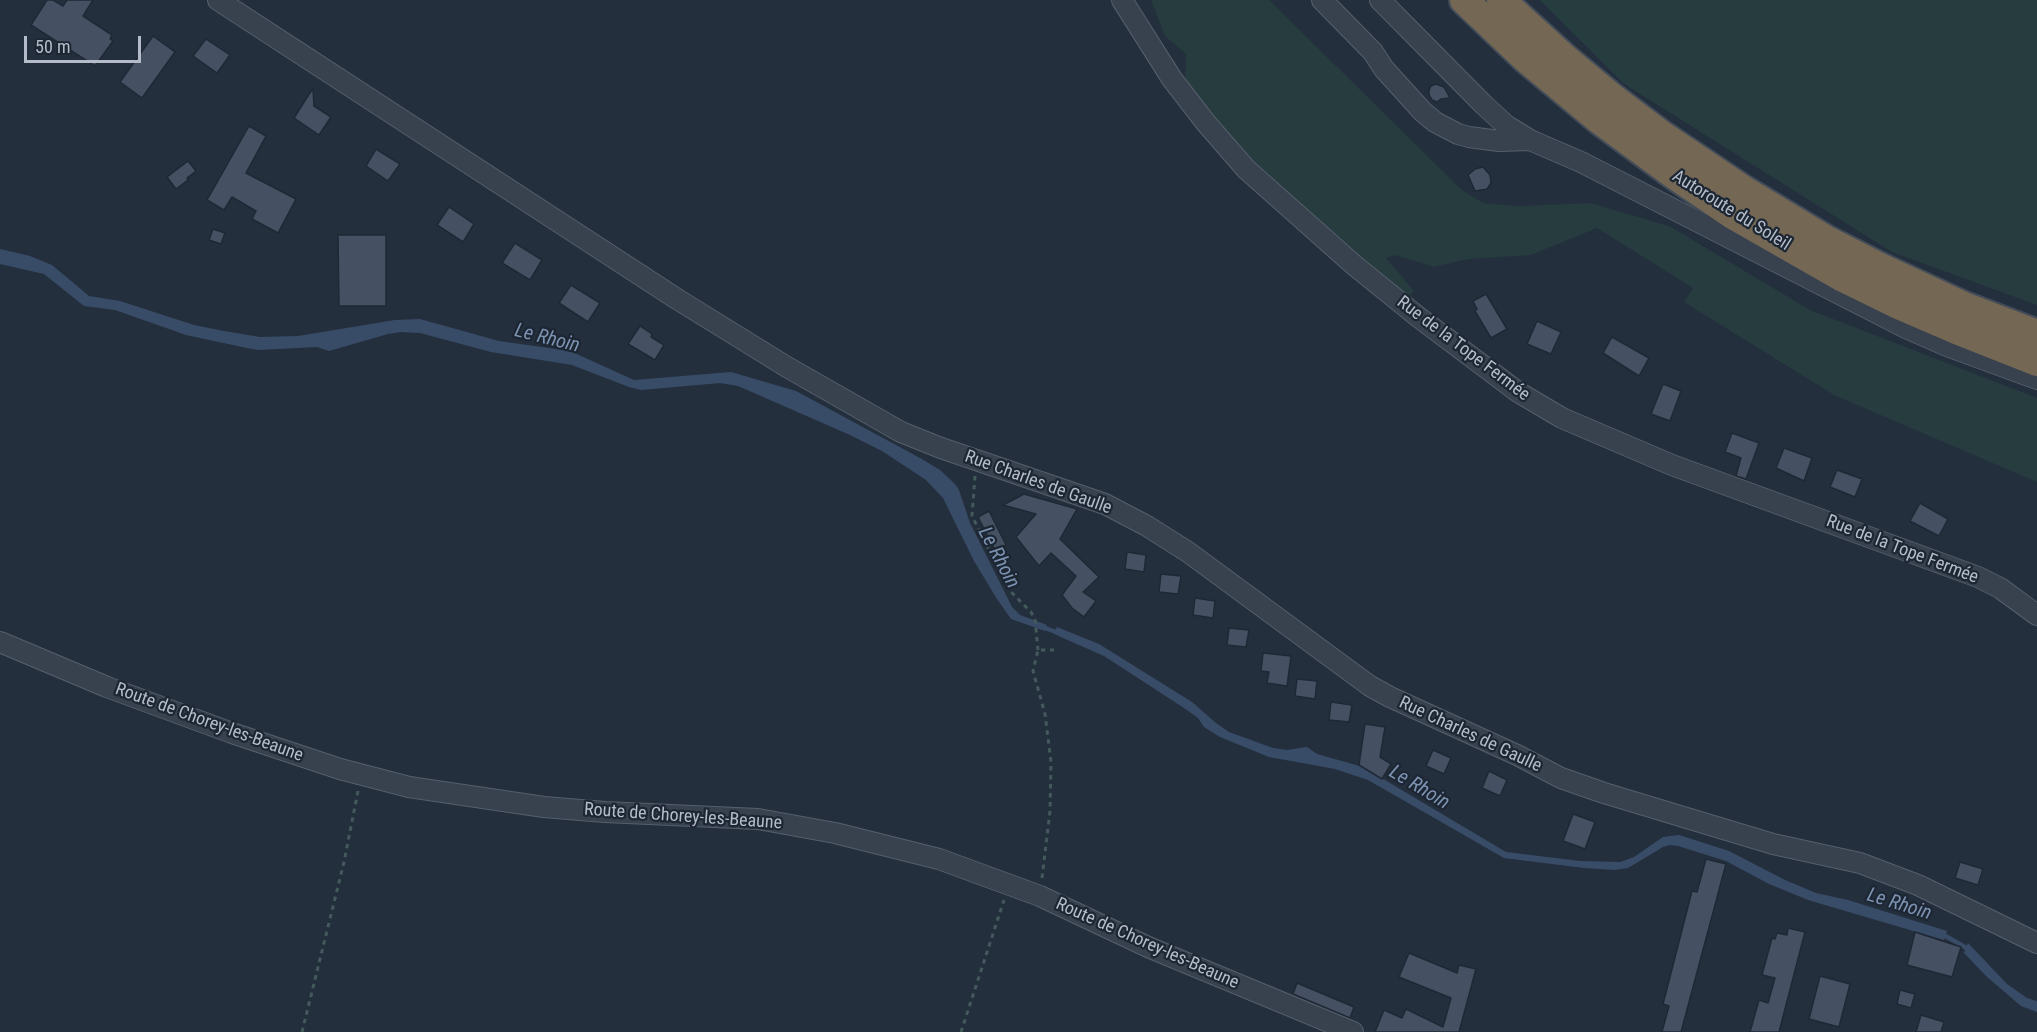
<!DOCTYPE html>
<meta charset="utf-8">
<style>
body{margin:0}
#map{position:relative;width:2037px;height:1032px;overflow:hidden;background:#242f3e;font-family:"Roboto Condensed",sans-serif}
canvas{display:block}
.scale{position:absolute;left:24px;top:36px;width:117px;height:27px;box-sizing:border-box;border:3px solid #b4bcc9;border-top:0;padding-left:8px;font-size:18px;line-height:21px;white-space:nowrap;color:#b4bcc9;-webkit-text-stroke:4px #1d2633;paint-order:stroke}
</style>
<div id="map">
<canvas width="2037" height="1032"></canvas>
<div class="scale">50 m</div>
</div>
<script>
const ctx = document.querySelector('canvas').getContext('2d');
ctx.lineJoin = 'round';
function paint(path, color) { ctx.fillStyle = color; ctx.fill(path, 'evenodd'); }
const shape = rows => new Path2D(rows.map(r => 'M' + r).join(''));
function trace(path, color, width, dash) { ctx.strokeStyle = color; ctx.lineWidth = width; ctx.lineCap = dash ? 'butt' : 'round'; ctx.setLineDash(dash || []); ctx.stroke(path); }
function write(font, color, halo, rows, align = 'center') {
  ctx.font = font + ' "Roboto Condensed",sans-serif'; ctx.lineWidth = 4.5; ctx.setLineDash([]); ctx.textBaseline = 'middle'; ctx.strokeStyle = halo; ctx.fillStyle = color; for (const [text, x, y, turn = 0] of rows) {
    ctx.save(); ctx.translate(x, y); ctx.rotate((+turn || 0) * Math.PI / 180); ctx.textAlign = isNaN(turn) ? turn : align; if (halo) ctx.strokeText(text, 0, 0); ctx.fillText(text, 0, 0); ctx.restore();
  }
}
paint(shape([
 [1151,0,1269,0,1462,190,1483,203,1519,206,1590,203,1669,226,1810,310,2037,398,2037,482,1834,395,1684,302,1693,288,1597,228,1531,255,1468,259,1434,267,1395,255,1386,258,1414,291,1403,302,1253,173,1191,95,1185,77,1186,54,1165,36],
 [1540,0,2037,0,2037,305,1892,252,1624,84]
]), '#263c3f');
paint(shape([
 [0,249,30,256,52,265,89,296,120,301,194,325,224,331,260,337,298,336,395,320,420,319,499,341,570,351,634,380,731,372,796,391,920,458,940,470,955,484,959,490,970,523,1012,607,1020,615,1047,625,1045,631,1011,619,997,599,974,561,943,498,926,480,882,451,850,435,738,386,720,383,641,390,629,387,572,365,491,352,420,333,401,332,388,334,329,351,317,347,258,350,247,348,186,335,115,310,84,306,44,274,0,264],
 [1057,627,1099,644,1192,702,1216,723,1229,732,1273,748,1287,750,1307,747,1317,754,1363,767,1506,852,1580,861,1620,862,1634,857,1663,837,1679,835,1729,851,1785,880,1816,893,1848,900,1947,931,1944,940,1808,900,1769,884,1726,861,1678,846,1670,845,1663,847,1628,868,1615,870,1584,868,1504,858,1368,780,1335,769,1269,757,1220,737,1204,727,1198,718,1184,708,1104,656,1054,634],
 [1968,943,2007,984,2027,998,2037,1001,2037,1012,2021,1006,1986,976,1964,953]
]), '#394c67');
trace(shape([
 [1042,627,1059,633],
 [1940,933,1965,947,1968,951]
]), '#394c67', 4.5);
const building = shape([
 [47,0,53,0,63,6,67,0,93,0,83,16,112,35,110,39,113,41,95,66,31,25,47,0],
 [153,36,175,52,142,98,120,82,153,36],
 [206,39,230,55,217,73,193,56,206,39],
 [1436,84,1444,87,1450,98,1441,99,1437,102,1432,100,1429,95,1429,90,1431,86,1436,84],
 [313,88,314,106,331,117,319,135,294,118,313,88],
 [249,126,266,136,246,173,296,199,278,233,252,219,256,211,232,197,224,210,207,200,249,126],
 [376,149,400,164,388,181,366,166,376,149],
 [188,161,196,171,187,178,188,180,176,189,167,177,188,161],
 [1483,167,1490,175,1491,183,1487,189,1475,191,1468,175,1475,169,1483,167],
 [449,207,474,224,463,242,437,225,449,207],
 [213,229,225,233,221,244,209,240,213,229],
 [338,235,386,235,386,306,339,306,338,235],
 [515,243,542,260,530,280,502,263,515,243],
 [571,285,600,303,588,322,559,303,571,285],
 [1486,294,1507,329,1491,338,1475,311,1477,309,1473,301,1486,294],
 [1537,321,1561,332,1551,354,1527,344,1537,321],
 [640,326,652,334,651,337,664,345,655,360,628,344,640,326],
 [1612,337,1649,358,1639,376,1603,353,1612,337],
 [1663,384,1681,391,1670,421,1651,414,1663,384],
 [1732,433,1759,443,1746,479,1736,476,1741,458,1725,452,1732,433],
 [1784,448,1812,458,1804,481,1776,468,1784,448],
 [1837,470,1862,479,1855,497,1830,487,1837,470],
 [1024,494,1077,509,1060,539,1099,577,1083,592,1096,601,1084,617,1072,608,1062,595,1076,576,1051,553,1039,566,1016,537,1036,514,1003,505,1024,494],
 [1920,503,1948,519,1939,536,1910,521,1920,503],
 [989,511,1006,545,996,552,978,517,989,511],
 [1127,552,1146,555,1144,572,1125,569,1127,552],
 [1161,574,1181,576,1178,594,1159,592,1161,574],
 [1195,598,1215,601,1213,618,1193,615,1195,598],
 [1229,628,1249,630,1246,647,1227,645,1229,628],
 [1263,653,1291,656,1287,686,1267,683,1269,672,1261,671,1263,653],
 [1297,679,1317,681,1315,699,1295,696,1297,679],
 [1331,702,1352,705,1349,722,1329,720,1331,702],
 [1365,724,1385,727,1380,757,1391,764,1382,779,1359,765,1365,724],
 [1433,750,1451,758,1444,774,1426,766,1433,750],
 [1489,771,1507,780,1500,796,1482,788,1489,771],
 [1573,814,1595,822,1585,849,1563,841,1573,814],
 [1706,859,1726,864,1681,1032,1662,1032,1669,1006,1663,1004,1692,891,1697,892,1706,859],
 [1960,862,1983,869,1978,885,1955,878,1960,862],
 [1788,928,1805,932,1779,1032,1750,1032,1759,1000,1768,1003,1775,978,1762,975,1772,938,1775,939,1777,933,1787,935,1788,928],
 [1915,932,1961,947,1952,977,1907,965,1915,932],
 [1409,953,1457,973,1459,965,1476,969,1459,1032,1375,1032,1384,1010,1402,1018,1406,1009,1443,1027,1451,998,1399,977,1409,953],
 [1820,976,1850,984,1839,1027,1809,1019,1820,976],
 [1297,983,1354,1007,1350,1018,1293,994,1297,983],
 [1900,990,1915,994,1911,1008,1897,1004,1900,990],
 [1921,1015,1944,1022,1941,1032,1916,1032,1921,1015]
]);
paint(building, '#455162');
trace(building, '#1f2835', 1.5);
const minor = shape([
 [218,0,677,299,787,367,901,432,941,448,1105,504,1147,526,1188,552,1370,686,1390,697,1517,755,1561,778,1604,793,1773,844,1860,863,1918,885,2037,943],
 [1122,0,1172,79,1206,123,1246,169,1354,265,1417,316,1518,392,1562,418,1672,465,1978,577,2000,588,2037,615],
 [1322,0,1373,52,1384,69,1423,112,1435,122,1458,134,1469,137,1499,141,1530,140],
 [1380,0,1484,105,1507,126,1530,140,1581,162,1906,328,1947,346,2037,379],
 [0,642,107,687,232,733,340,769,409,787,544,807,605,812,758,819,835,833,939,859,1040,896,1148,947,1353,1032]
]);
const highway = shape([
 [1464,0,1526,59,1598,119,1674,175,1731,214,1843,278,1898,305,1956,330,2037,362],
 [1501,0,1566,59,1613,98,1662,135,1744,190,1827,240,1880,267,1964,306,2037,334]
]);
trace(minor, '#565f6c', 22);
trace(highway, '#434c59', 32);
trace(shape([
 [975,476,972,516,1010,591,1031,612,1035,619,1038,650],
 [1042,878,1050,811,1051,762,1045,714,1033,671,1038,650,1054,650],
 [302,1032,344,862,358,791],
 [961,1032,1004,900]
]), '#44595c', 3, [4.5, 4.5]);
trace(minor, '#38414e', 20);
trace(highway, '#746855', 28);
write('18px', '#b4bcc9', '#1d2633', [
 ["Autoroute du Soleil",1731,211,32],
 ["Rue de la Tope Fermée",1463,349,37],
 ["Rue Charles de Gaulle",1038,483,20],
 ["Rue de la Tope Fermée",1902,550,21],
 ["Route de Chorey-les-Beaune",209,723,20],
 ["Rue Charles de Gaulle",1470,735,25],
 ["Route de Chorey-les-Beaune",683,817,4],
 ["Route de Chorey-les-Beaune",1147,944,24]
]);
write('italic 20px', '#7c92b1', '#1d2633', [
 ["Le Rhoin",547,339,14],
 ["Le Rhoin",998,558,62],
 ["Le Rhoin",1419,788,31],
 ["Le Rhoin",1899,905,17]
]);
</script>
